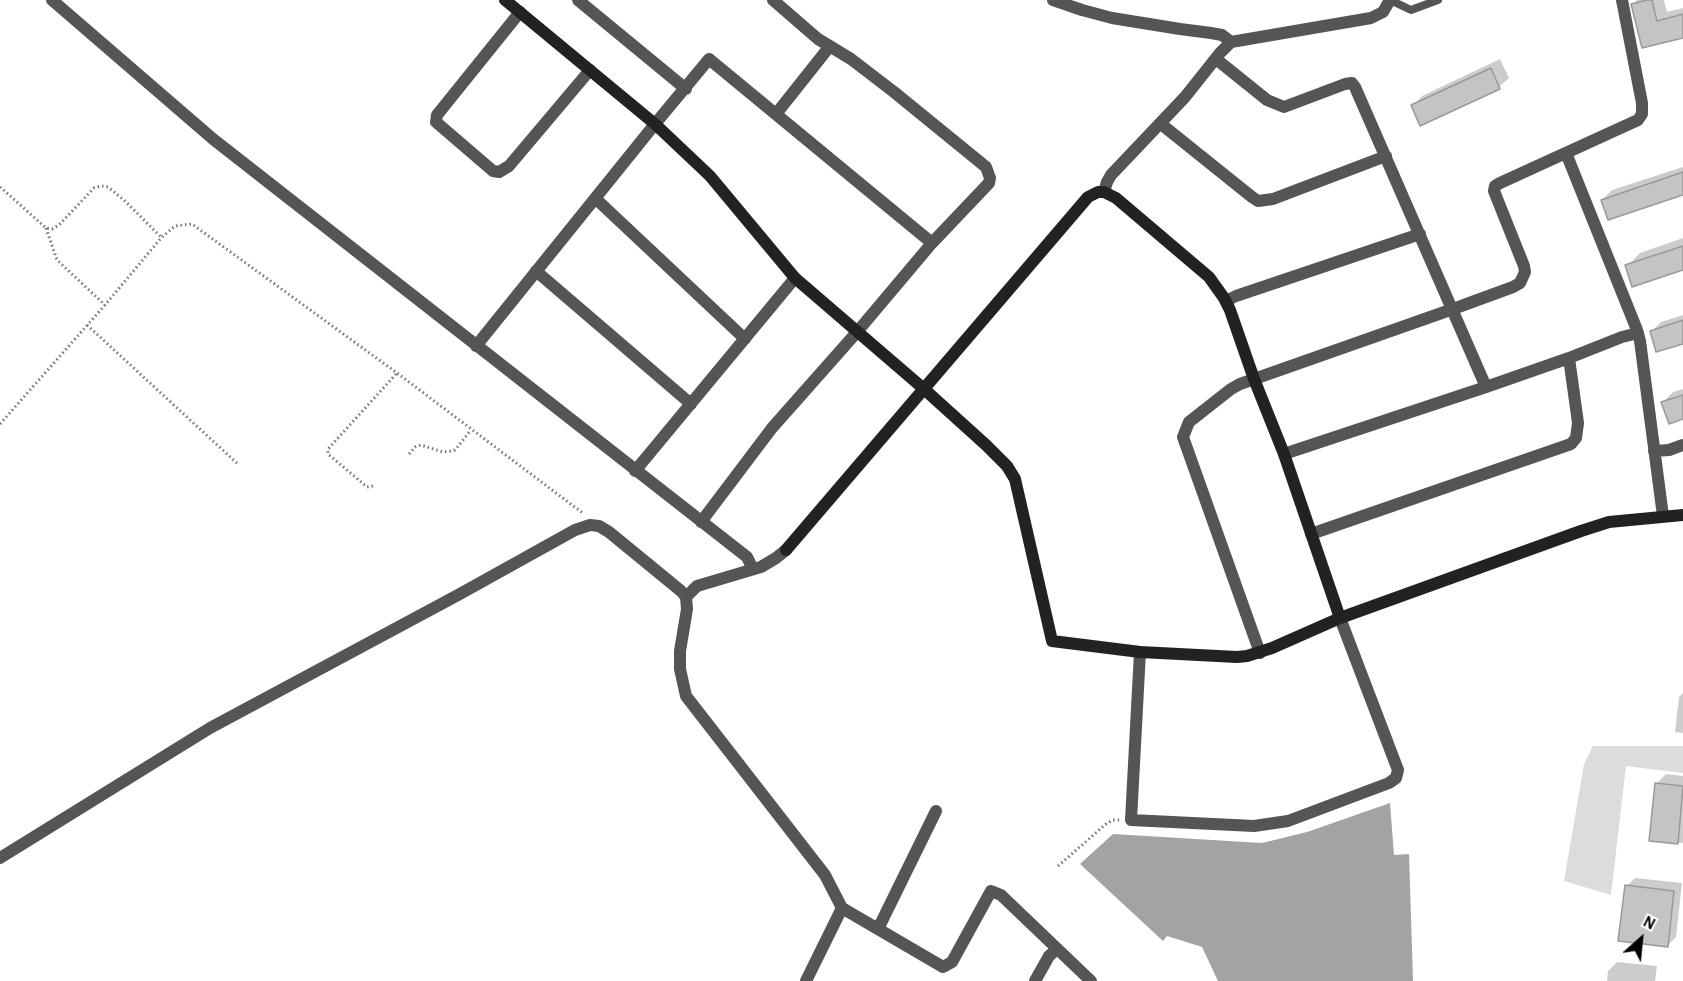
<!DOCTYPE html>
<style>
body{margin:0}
#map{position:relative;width:1683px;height:981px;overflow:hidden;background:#fff;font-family:"Alegreya Sans",sans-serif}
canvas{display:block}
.north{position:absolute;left:1611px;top:909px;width:60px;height:60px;-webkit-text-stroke:4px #fff;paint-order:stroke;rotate:27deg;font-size:16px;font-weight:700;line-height:24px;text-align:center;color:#000}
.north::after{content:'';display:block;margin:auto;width:21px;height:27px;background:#000;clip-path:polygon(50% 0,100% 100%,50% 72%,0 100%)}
</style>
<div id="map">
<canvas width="1683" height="981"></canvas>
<div class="north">N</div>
</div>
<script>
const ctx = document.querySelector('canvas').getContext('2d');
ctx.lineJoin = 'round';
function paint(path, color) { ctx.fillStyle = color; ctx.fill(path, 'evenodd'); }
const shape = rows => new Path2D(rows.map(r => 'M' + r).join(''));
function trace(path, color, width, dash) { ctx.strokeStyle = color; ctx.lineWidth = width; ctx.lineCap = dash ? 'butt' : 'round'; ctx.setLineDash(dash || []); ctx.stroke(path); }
paint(shape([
 [1593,746,1683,746,1683,773,1626,766,1611,895,1564,881,1584,764]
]), '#dcdcdc');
paint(shape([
 [1390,803,1394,855,1409,854,1413,981,1218,981,1202,947,1167,936,1163,941,1080,864,1113,834,1262,843,1307,832]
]), '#a3a3a3');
paint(shape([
 [1637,0,1664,0,1667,12,1683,8,1683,36,1643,47,1633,5],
 [1500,59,1509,78,1499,87,1413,106,1422,96],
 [1683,167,1683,194,1602,200,1612,190],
 [1683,238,1683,269,1627,266,1640,253],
 [1683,315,1683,342,1651,332,1661,322],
 [1683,389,1683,417,1663,402,1673,392],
 [1683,693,1683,733,1675,732,1679,697],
 [1666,774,1683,776,1683,843,1651,840,1657,783],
 [1635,878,1682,883,1676,937,1668,945,1627,886],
 [1617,962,1657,966,1655,981,1607,981,1608,971]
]), '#0003');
const building = shape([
 [1647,0,1652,0,1657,21,1683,14,1683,38,1642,48,1631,4,1647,0],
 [1491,68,1500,89,1420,126,1411,105,1491,68],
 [1683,172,1683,195,1608,220,1601,200,1683,172],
 [1683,246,1683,270,1632,287,1625,265,1683,246],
 [1683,320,1683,344,1656,352,1650,331,1683,320],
 [1683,395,1683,419,1669,424,1661,402,1683,395],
 [1655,783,1683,786,1678,844,1649,841,1655,783],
 [1625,885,1674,891,1668,947,1618,941,1625,885]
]);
paint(building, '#c4c4c4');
trace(building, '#999', 1.5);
trace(shape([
 [0,187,46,228,52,229,59,225,94,188,101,186,108,187,125,201,161,237],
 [46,228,57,260,105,305],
 [87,325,239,465],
 [0,424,105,305,162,237,175,226,192,224,397,373,584,514],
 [409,454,415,447,421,445,443,452,451,451,455,450,471,430],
 [373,486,367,487,328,454,328,449,397,373],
 [1058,866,1106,824,1113,820,1120,820]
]), '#777', 3, [1.5, 3]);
trace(shape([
 [1390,0,1411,10,1438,0]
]), '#555', 8);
trace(shape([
 [52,0,213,139,747,557,753,569],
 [578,0,686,89],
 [1053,0,1082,10,1112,18,1180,29,1211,33,1222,35,1231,42],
 [520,12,437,115,436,122,493,171,499,172,509,166,590,70],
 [1216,59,1267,100,1284,107,1345,84,1352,83,1355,87,1486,387],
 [776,114,830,46],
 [1161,124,1252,197,1258,201,1273,199,1386,156],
 [1566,153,1637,330,1640,341,1663,516],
 [1104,192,1107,182,1111,175,1185,97,1220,53,1231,42,1371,18,1383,12,1390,0],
 [595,198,745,339],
 [536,271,691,404],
 [1226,301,1236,296,1420,234],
 [476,346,655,124,709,59,932,243],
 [1654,451,1669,450,1683,445],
 [1284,454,1486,387,1569,358,1622,337,1638,333],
 [635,471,795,278],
 [701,522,772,428,857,332,932,243,989,183,990,178,986,167,894,92,851,59,818,39,773,0],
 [1311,534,1571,444,1576,438,1578,423,1569,358],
 [686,597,697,586,761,567,776,558,786,550],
 [1140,652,1131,820,1254,826,1288,821,1389,783,1396,778,1398,770,1340,618],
 [1260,653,1183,437,1189,422,1231,389,1240,384,1453,309,1513,287,1520,283,1525,272,1524,266,1494,191,1495,186,1500,183,1638,120,1642,114,1642,103,1622,0],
 [0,858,210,728,458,595,575,530,590,525,599,526,609,532,681,591,686,597,687,609,680,651,680,669,686,696,825,875,842,908,943,967,952,962,991,891,1001,895,1091,981],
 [878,929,936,811],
 [806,981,842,908],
 [1035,981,1049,956,1057,949]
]), '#555', 12);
trace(shape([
 [505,0,655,124,710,176,795,278,924,389,986,445,1007,466,1015,479,1052,641,1140,652,1237,657,1247,656,1272,648,1340,618,1581,531,1609,522,1683,515],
 [786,550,1088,197,1098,192,1104,192,1116,198,1209,277,1224,298,1230,310,1254,379,1284,454,1340,618]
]), '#222', 12);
</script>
